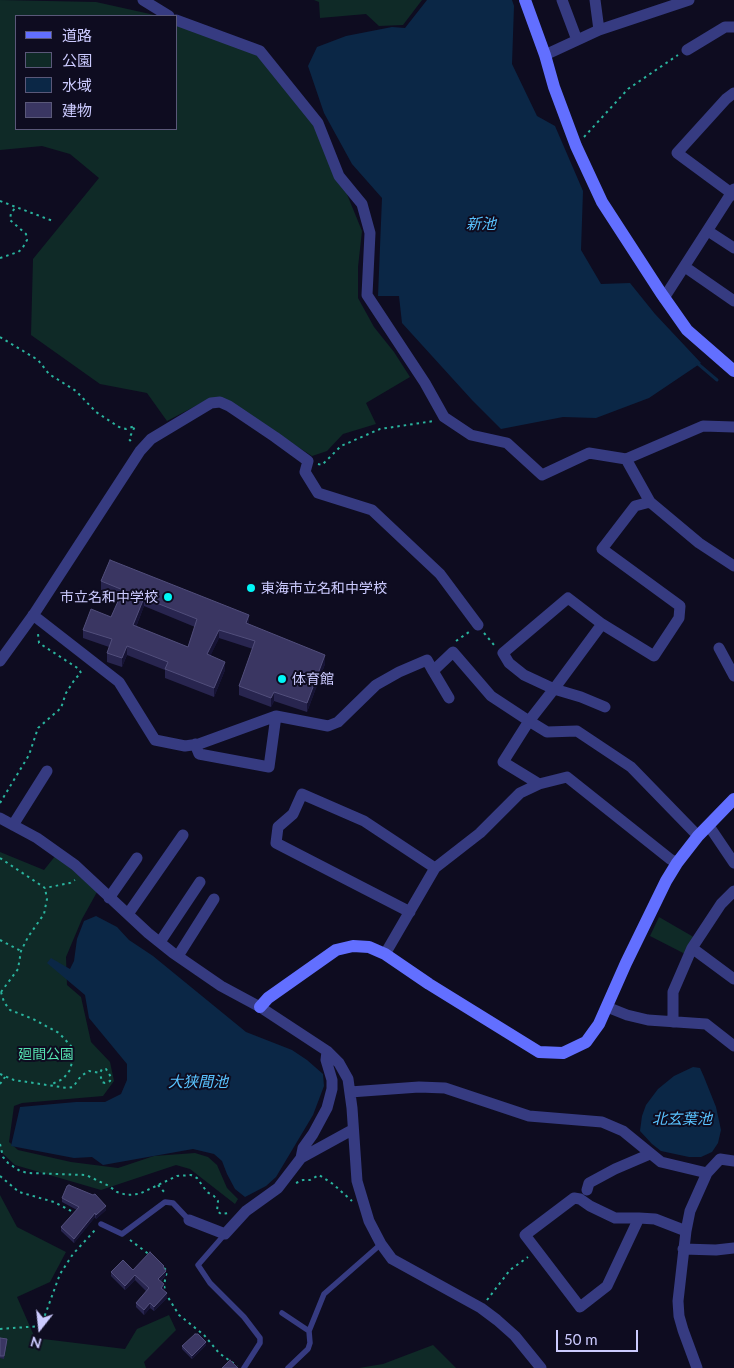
<!DOCTYPE html>
<meta charset="utf-8">
<style>
body{margin:0}
#map{position:relative;width:734px;height:1368px;overflow:hidden;background:#0e0c20;font-family:Lato,"Noto Sans JP",sans-serif}
canvas{display:block}
.legend{position:absolute;left:15px;top:15px;width:162px;height:115px;box-sizing:border-box;background:#0e0c20;border:1px solid #5a5879;margin:0;padding:6px 9px;list-style:none;font-size:15px;color:#cccbff}
.legend li{display:flex;align-items:center;gap:10px;height:25px}
.legend b{width:25px;border:1px solid #5a5879}
.north{position:absolute;left:15px;top:1303px;width:50px;height:50px;-webkit-text-stroke:4px #0e0c20;paint-order:stroke;rotate:196deg;font-size:14px;font-weight:700;line-height:20px;text-align:center;color:#cccbff}
.north::after{content:'';display:block;margin:auto;width:18px;height:22px;background:#cccbff;clip-path:polygon(50% 0,100% 100%,50% 72%,0 100%)}
.scale{position:absolute;left:556px;top:1330px;width:82px;height:22px;box-sizing:border-box;border:2px solid #cccbff;border-top:0;padding-left:6px;font-size:15px;line-height:18px;white-space:nowrap;color:#cccbff;-webkit-text-stroke:4px #0e0c20;paint-order:stroke}
</style>
<div id="map">
<canvas width="734" height="1368"></canvas>
<ul class="legend">
<li><b style="height:6px;background:#626fff"></b>道路</li>
<li><b style="height:14px;background:#0f2a27"></b>公園</li>
<li><b style="height:14px;background:#0b2746"></b>水域</li>
<li><b style="height:14px;background:#3a3662"></b>建物</li>
</ul>
<div class="north">N</div>
<div class="scale">50 m</div>
</div>
<script>
const ctx = document.querySelector('canvas').getContext('2d');
ctx.lineJoin = 'round';
function paint(path, color) { ctx.fillStyle = color; ctx.fill(path, 'evenodd'); }
const shape = rows => new Path2D(rows.map(r => 'M' + r).join(''));
function trace(path, color, width, dash) { ctx.strokeStyle = color; ctx.lineWidth = width; ctx.lineCap = dash ? 'butt' : 'round'; ctx.setLineDash(dash || []); ctx.stroke(path); }
function write(font, color, halo, rows, align = 'center') {
  ctx.font = font + ' Lato,"Noto Sans JP",sans-serif'; ctx.lineWidth = 4; ctx.setLineDash([]); ctx.textBaseline = 'middle'; ctx.strokeStyle = halo; ctx.fillStyle = color; for (const [text, x, y, turn = 0] of rows) {
    ctx.save(); ctx.translate(x, y); ctx.rotate((+turn || 0) * Math.PI / 180); ctx.textAlign = isNaN(turn) ? turn : align; if (halo) ctx.strokeText(text, 0, 0); ctx.fillText(text, 0, 0); ctx.restore();
  }
}
paint(shape([
 [0,0,96,2,159,16,16,16,16,129,176,129,176,20,260,51,318,123,362,231,358,267,358,298,374,327,394,352,410,377,366,403,376,424,343,434,327,451,312,456,284,438,207,400,167,421,147,393,100,384,31,335,33,259,99,178,70,154,42,146,0,150],
 [314,0,422,0,403,25,379,26,366,14,320,18,319,2],
 [0,852,44,870,56,855,97,892,82,919,66,957,67,985,81,997,91,1042,110,1062,114,1081,103,1096,22,1103,14,1106,9,1142,18,1150,71,1162,118,1168,154,1156,195,1153,208,1157,217,1165,227,1188,238,1199,235,1204,190,1169,176,1165,101,1190,15,1165,0,1151],
 [659,917,697,939,689,956,650,936],
 [0,1195,17,1227,66,1252,50,1282,17,1297,35,1338,125,1349,137,1329,169,1315,176,1330,144,1362,146,1368,0,1368],
 [433,1345,456,1368,359,1368,383,1364]
]), '#0f2a27');
paint(shape([
 [427,0,512,0,514,6,512,64,537,116,555,126,583,191,581,250,601,284,630,283,655,314,701,363,649,398,596,418,563,417,501,429,472,400,402,323,399,296,378,296,382,198,352,164,324,113,308,66,317,47,346,36,392,27,405,28],
 [96,916,117,927,129,940,153,956,246,1032,292,1050,307,1060,323,1074,324,1086,313,1115,276,1177,266,1186,245,1197,235,1189,227,1174,222,1161,214,1154,193,1149,103,1165,92,1157,74,1158,11,1146,20,1107,76,1102,105,1102,121,1094,127,1080,127,1064,89,1018,85,995,47,963,51,958,70,969,74,961,77,939,84,921],
 [693,1067,700,1068,704,1077,716,1107,721,1130,718,1143,712,1152,701,1157,689,1157,661,1151,652,1144,640,1131,642,1116,646,1105,658,1089,674,1076]
]), '#0b2746');
trace(shape([
 [697,363,717,380]
]), '#0b2746', 3);
trace(shape([
 [584,137,628,89,678,55],
 [0,201,53,221],
 [0,258,18,252,22,249,27,240,26,234,10,220,11,213,16,207],
 [0,337,38,360,49,374,76,391,96,412,119,427,126,429,135,426,129,439,133,444],
 [318,464,322,465,341,446,380,429,434,421],
 [484,633,494,645],
 [456,641,469,632],
 [0,803,29,755,38,728,61,708,66,693,75,679,81,673,79,669,39,643,38,634],
 [0,858,45,888,70,883,75,880],
 [0,940,21,951],
 [1,992,4,1002,10,1010,33,1019,59,1033,71,1046,73,1058,70,1070,63,1079,50,1085],
 [1,992,18,969,21,951,28,937,44,914,47,899,45,888],
 [0,1074,14,1080,67,1088,73,1087,81,1076,89,1071,100,1073,102,1069,106,1069,111,1077,110,1081,105,1083,102,1082,100,1073],
 [0,1084,5,1077],
 [0,1144,3,1157,8,1163,20,1171,28,1173,86,1175,109,1186,117,1192,127,1195,139,1194,177,1176,191,1175,197,1178,207,1192,214,1196,218,1201,217,1211,221,1214,229,1213],
 [0,1176,19,1192,54,1202,75,1213],
 [296,1183,303,1180,310,1180,319,1175,333,1184,352,1201],
 [158,1185,165,1193],
 [130,1240,150,1255],
 [164,1268,167,1271,164,1285,166,1294,179,1315,204,1335,219,1353,237,1366],
 [487,1300,510,1270,528,1257],
 [0,1329,41,1326,60,1274,73,1254,96,1229]
]), '#2ab49e', 2, [2.5, 4]);
trace(shape([
 [101,1224,122,1234,165,1202,173,1203,189,1220],
 [225,1234,198,1265,210,1283,244,1317,260,1338,260,1343,244,1368],
 [282,1313,309,1331],
 [288,1368,308,1349,310,1343,309,1331,324,1294,381,1244]
]), '#363b81', 5.5);
trace(shape([
 [143,0,169,16],
 [562,0,577,40],
 [595,0,599,30],
 [176,20,260,51,318,123,339,176,362,204,370,233,367,295,425,383,444,417,471,435,507,443,542,475,589,453,626,459],
 [687,50,725,27,734,27],
 [545,55,599,30,689,0],
 [734,93,726,99,677,153,734,195],
 [708,231,734,248],
 [685,267,734,301],
 [664,298,734,189],
 [734,427,703,426,626,459,650,502,699,543,734,566],
 [650,502,635,506,602,549,680,606,679,618,654,656,602,624,568,598,503,653,509,663,524,675,554,689,529,721,547,732,577,731,631,767,698,836],
 [33,615,119,682,155,740,185,746,199,744,276,716,328,726,338,722,376,685,399,672,427,660,433,671,453,652,491,696,529,721,503,762,539,784],
 [602,624,554,689,581,697,605,707],
 [719,648,734,676],
 [0,661,34,614,140,451,151,439,211,403,220,402,229,406,275,437,308,461,305,472,318,493,372,510,440,574,478,625],
 [433,671,449,698],
 [195,744,199,754,269,767,276,716],
 [0,818,37,838,75,865,148,933,173,953,221,986,260,1007,327,1051,339,1063,348,1079,352,1108,357,1181,369,1221,381,1244,392,1259,481,1308,497,1320,515,1336,541,1368],
 [13,825,47,771],
 [709,826,734,863],
 [109,898,137,858],
 [410,912,276,843,278,827,293,814,302,794,364,821,435,868],
 [128,914,183,835],
 [160,942,200,882],
 [692,948,734,979],
 [385,954,435,868,480,833,520,793,539,784,567,777,670,859,677,863],
 [178,956,214,899],
 [607,1007,627,1015,648,1020,706,1024,734,1046],
 [673,1022,673,992,692,948,721,904,734,891],
 [350,1092,419,1087,445,1088,529,1116,602,1122,623,1131,661,1162,707,1173,690,1211,686,1231,678,1301,679,1316,683,1330,697,1368],
 [301,1158,352,1130],
 [707,1173,720,1159,734,1161],
 [587,1190,589,1183,615,1169,650,1154],
 [639,1218,607,1286,580,1307,525,1235,574,1198,580,1199,590,1206,615,1218,639,1218,655,1219,686,1231],
 [189,1220,225,1234,246,1211,278,1188,301,1158,303,1148,313,1134,327,1108,332,1089,332,1080,326,1060,327,1051],
 [683,1249,716,1250,734,1248]
]), '#363b81', 11);
trace(shape([
 [525,0,545,55,554,87,576,146,602,202,661,293,687,330,734,371],
 [260,1007,268,998,336,950,353,946,369,947,385,954,429,984,539,1052,563,1053,586,1042,599,1024,626,963,666,881,677,863,698,836,734,799]
]), '#626fff', 12);
paint(shape([
 [101,581,249,624,325,664,307,712,274,701,271,707,239,695,239,686,253,649,219,638,210,656,225,670,214,697,165,678,165,670,127,655,122,667,107,662,107,653,109,647,83,638,83,630,111,617,120,597,101,590],
 [144,606,195,627,188,647,136,627],
 [62,1198,106,1210,96,1219,95,1217,74,1243,61,1231,61,1227,77,1210,62,1202],
 [164,1269,166,1275,161,1281,164,1289,163,1290,167,1298,154,1311,150,1308,144,1315,136,1307,136,1303,146,1291,135,1280,125,1290,111,1276,111,1272,133,1270],
 [0,1338,7,1342,4,1359,0,1358],
 [206,1345,192,1359,182,1349,182,1346]
]), '#28254f');
paint(shape([
 [144,598,144,606,133,634,133,625],
 [249,615,249,624,246,623],
 [219,630,219,638,207,663,207,654],
 [127,646,127,655,122,667,122,658],
 [325,655,325,664,307,712,307,703],
 [225,662,225,670,214,697,214,688],
 [274,692,274,701,271,707,271,698],
 [106,1206,106,1210,96,1219,96,1215],
 [95,1213,95,1217,74,1243,74,1239],
 [166,1271,166,1275,158,1283,158,1279],
 [135,1275,135,1280,125,1290,125,1286],
 [164,1284,164,1289,161,1293,161,1288],
 [167,1293,167,1298,154,1311,154,1307],
 [150,1303,150,1308,144,1315,144,1310],
 [206,1342,206,1345,192,1359,192,1356]
]), '#161334');
const building = shape([
 [110,560,249,615,246,623,325,655,307,703,274,692,271,698,239,686,255,641,219,630,207,654,225,662,214,688,165,669,168,662,127,646,122,658,107,653,112,639,83,630,91,609,111,617,123,590,101,581,110,560],
 [144,598,197,619,188,647,133,625,144,598],
 [69,1185,93,1195,95,1194,106,1206,96,1215,95,1213,74,1239,61,1227,79,1207,62,1198,67,1186,69,1185],
 [150,1252,164,1266,163,1267,166,1271,158,1279,164,1284,161,1288,167,1293,154,1307,150,1303,144,1310,136,1303,149,1288,135,1275,125,1286,111,1272,123,1260,133,1270,150,1252],
 [195,1334,198,1334,206,1342,192,1356,182,1346,195,1334],
 [0,1338,7,1339,4,1356,0,1356,0,1338],
 [230,1360,238,1368,222,1368,230,1360]
]);
paint(building, '#3a3662');
trace(building, '#514e7b', 1);
for (const [x, y, r, color] of [
 [251,588,5,"#00f6f6"],
 [168,597,5,"#00f6f6"],
 [282,679,5,"#00f6f6"]
]) { const dot = new Path2D(); dot.arc(x, y, r, 0, 2 * Math.PI); ctx.fillStyle = color; ctx.fill(dot); trace(dot, '#0e0c20', 2); }
write('14px', '#cccbff', '#0e0c20', [
 ["東海市立名和中学校",261,588],
 ["市立名和中学校",158,597,"right"],
 ["体育館",292,679]
], 'left');
write('14px', '#55e2b0', '#0e0c20', [
 ["廻間公園",46,1054]
]);
write('italic 15px', '#59c3ff', '#0e0c20', [
 ["新池",481,224],
 ["大狭間池",198,1082],
 ["北玄葉池",682,1119]
]);
</script>
